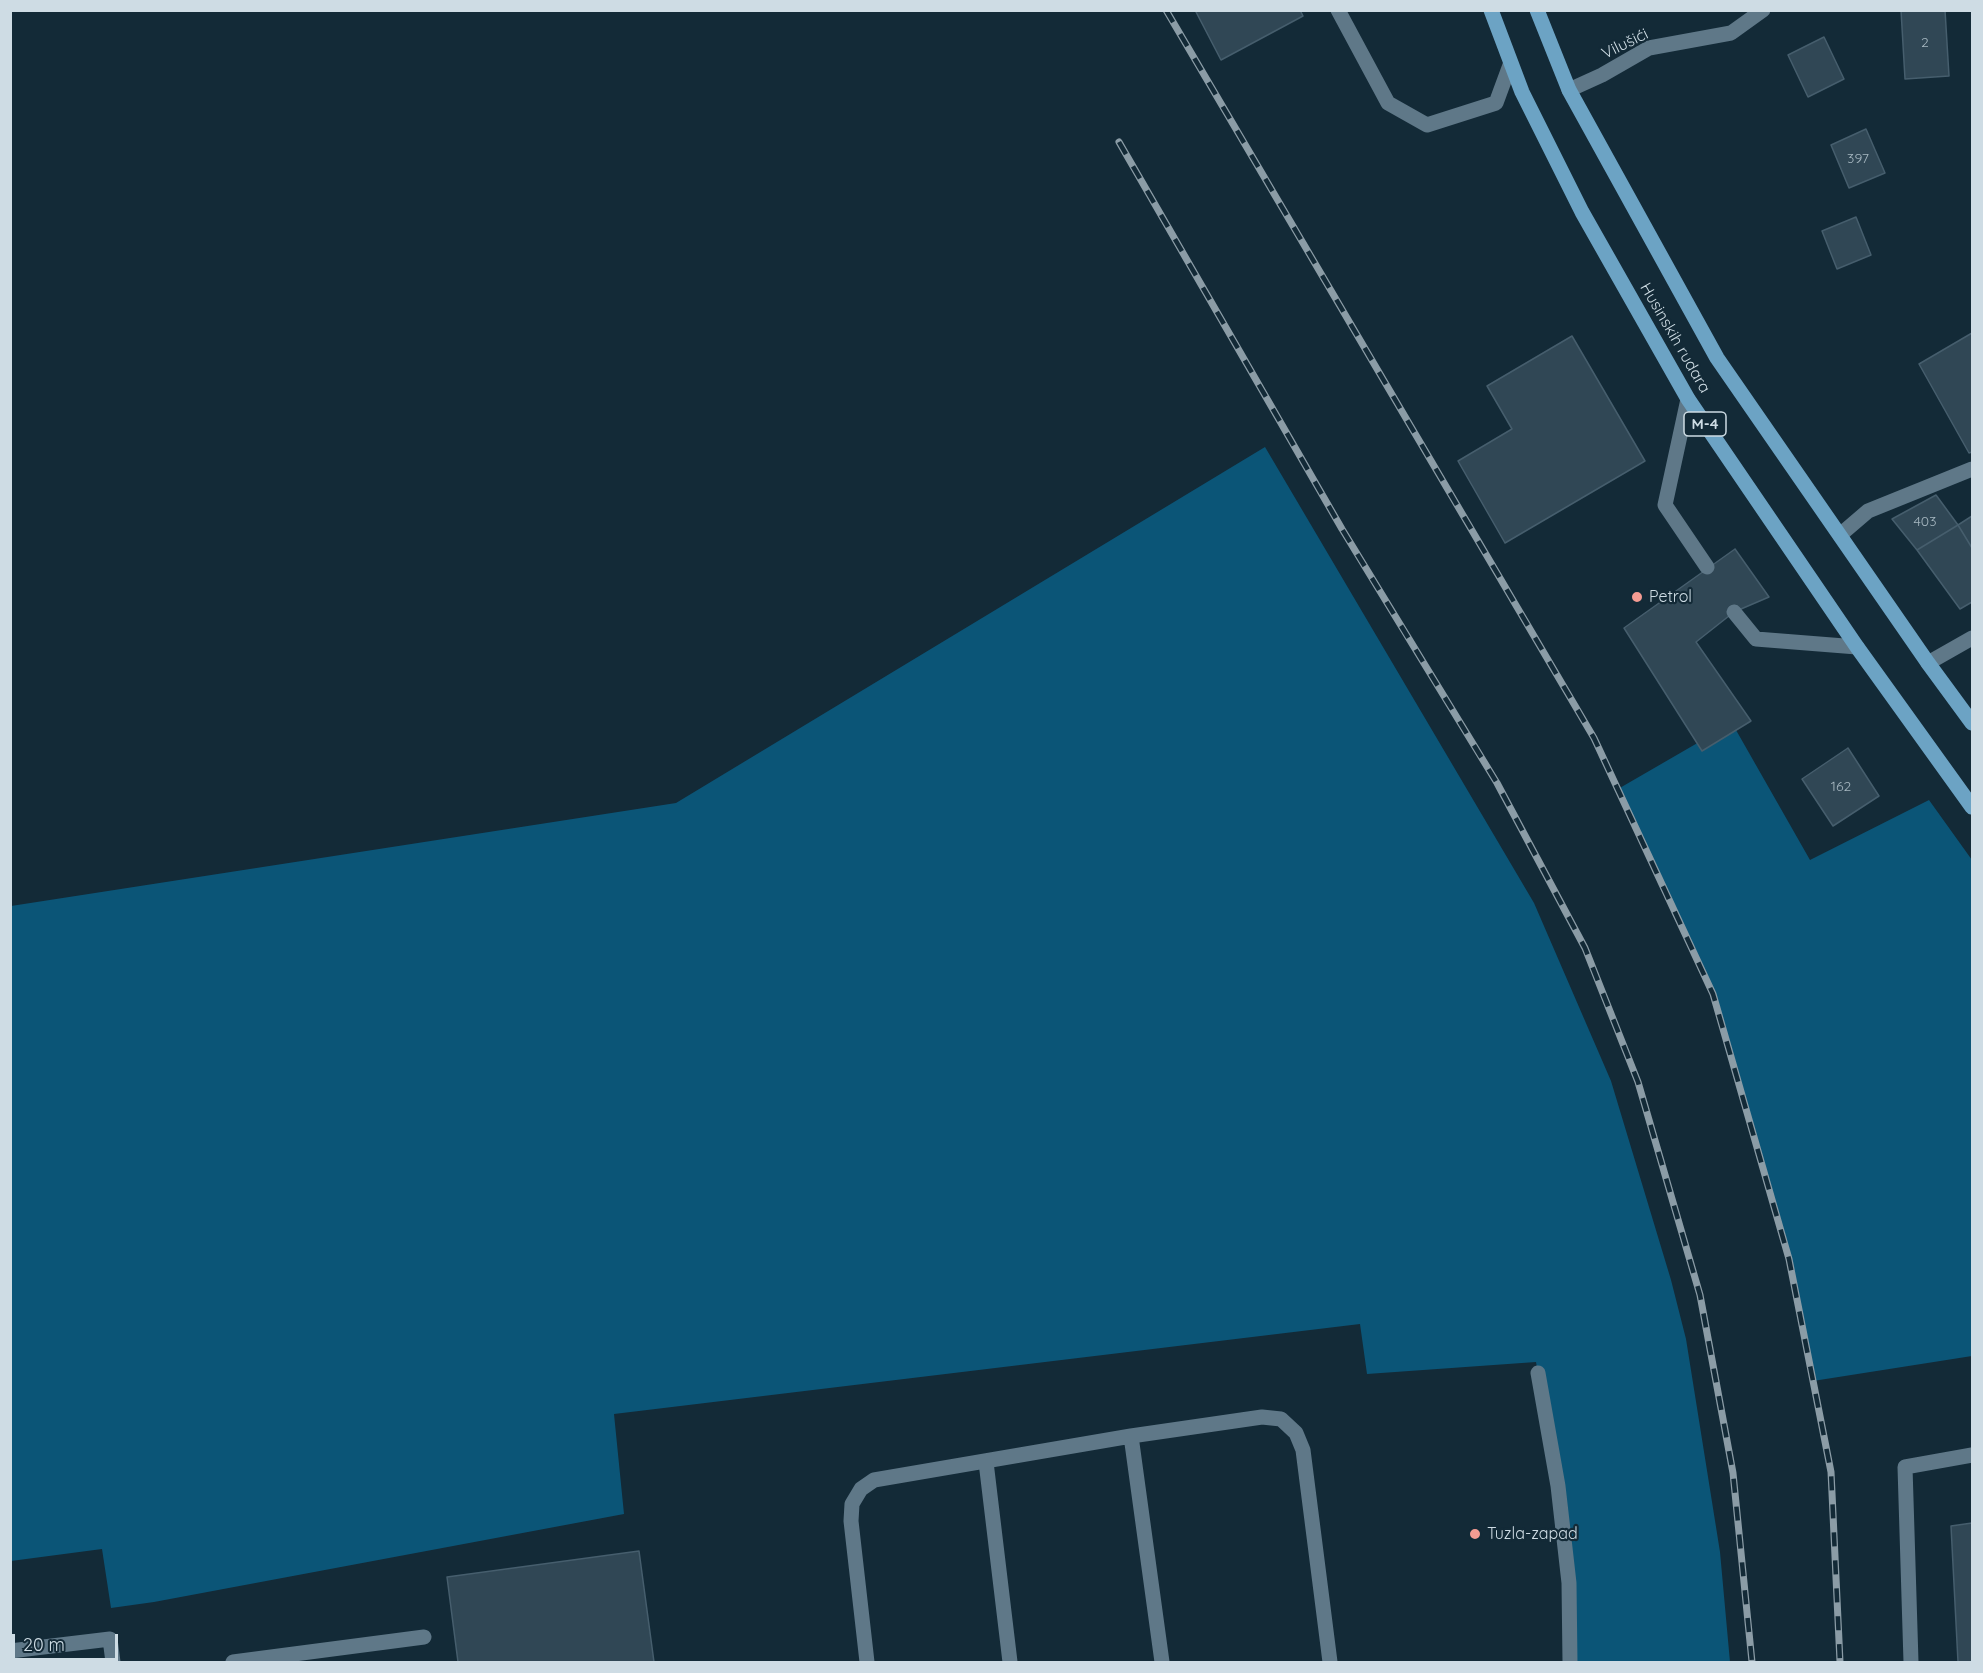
<!DOCTYPE html>
<meta charset="utf-8">
<style>
body{margin:0}
#map{position:relative;width:1983px;height:1673px;overflow:hidden;background:#132a37;font-family:Quicksand,sans-serif}
canvas{display:block}
.frame{position:absolute;inset:0;border:12px solid #cedce4;pointer-events:none}
.scale{position:absolute;left:12px;top:1634px;width:106px;height:27px;box-sizing:border-box;border:3px solid #cedce4;border-top:0;padding-left:8px;font-size:18px;line-height:21px;white-space:nowrap;color:#cedce4;-webkit-text-stroke:4px #132a37;paint-order:stroke}
</style>
<div id="map">
<canvas width="1983" height="1673"></canvas>
<div class="frame"></div>
<div class="scale">20 m</div>
</div>
<script>
const ctx = document.querySelector('canvas').getContext('2d');
ctx.lineJoin = 'round';
function paint(path, color) { ctx.fillStyle = color; ctx.fill(path, 'evenodd'); }
const shape = rows => new Path2D(rows.map(r => 'M' + r).join(''));
function trace(path, color, width, dash) { ctx.strokeStyle = color; ctx.lineWidth = width; ctx.lineCap = dash ? 'butt' : 'round'; ctx.setLineDash(dash || []); ctx.stroke(path); }
function write(font, color, halo, rows, align = 'center') {
  ctx.font = font + ' Quicksand,sans-serif'; ctx.lineWidth = 4.5; ctx.setLineDash([]); ctx.textBaseline = 'middle'; ctx.strokeStyle = halo; ctx.fillStyle = color; for (const [text, x, y, turn = 0] of rows) {
    ctx.save(); ctx.translate(x, y); ctx.rotate((+turn || 0) * Math.PI / 180); ctx.textAlign = isNaN(turn) ? turn : align; if (halo) ctx.strokeText(text, 0, 0); ctx.fillText(text, 0, 0); ctx.restore();
  }
}
paint(shape([
 [1265,447,1534,903,1611,1081,1671,1280,1686,1339,1720,1552,1730,1662,1570,1662,1558,1485,1536,1362,1367,1374,1360,1324,614,1414,624,1514,154,1602,111,1608,102,1549,11,1561,11,906,676,803],
 [1732,723,1810,860,1929,800,1972,860,1972,1356,1813,1381,1789,1259,1713,994,1618,789]
]), '#0b5577');
const building = shape([
 [1195,10,1300,10,1303,16,1221,60,1195,10],
 [1901,10,1945,10,1949,76,1905,79,1901,10],
 [1824,37,1844,79,1808,97,1788,55,1824,37],
 [1866,129,1885,173,1849,188,1831,145,1866,129],
 [1856,217,1871,255,1837,269,1822,231,1856,217],
 [1972,333,1972,452,1969,453,1919,364,1972,333],
 [1572,336,1645,461,1505,543,1458,461,1512,429,1487,386,1572,336],
 [1936,495,1958,525,1917,550,1892,519,1936,495],
 [1972,516,1972,548,1958,525,1972,516],
 [1958,525,1972,548,1972,602,1960,609,1917,550,1958,525],
 [1735,549,1769,597,1734,612,1696,642,1751,721,1702,751,1624,628,1735,549],
 [1848,748,1879,796,1833,826,1802,779,1848,748],
 [1972,1523,1972,1662,1958,1662,1951,1526,1972,1523],
 [639,1551,654,1662,458,1662,447,1577,639,1551]
]);
paint(building, '#304755');
trace(building, '#465e6d', 1.5);
trace(shape([
 [1338,10,1388,103,1427,125,1496,103,1510,65],
 [1688,399,1665,505,1707,567],
 [1734,612,1756,639,1857,647],
 [1538,1373,1558,1486,1569,1583,1570,1662],
 [1131,1436,1162,1662],
 [986,1462,1010,1662],
 [10,1651,110,1639,113,1662],
 [233,1662,424,1637],
 [867,1662,851,1521,852,1504,861,1489,874,1480,1131,1436,1262,1417,1281,1419,1296,1433,1303,1450,1330,1662],
 [1911,1662,1905,1467,1972,1455]
]), '#5f7888', 15);
trace(shape([
 [1569,90,1602,75,1649,48,1731,33,1763,10],
 [1840,535,1868,511,1972,469],
 [1928,663,1972,638]
]), '#5f7888', 15);
trace(shape([
 [1491,10,1522,92,1582,212,1688,399,1857,647,1972,807],
 [1537,10,1569,90,1717,358,1928,663,1972,723]
]), '#6ca3c4', 15);
const rail = shape([
 [1166,10,1594,738,1713,994,1789,1259,1831,1472,1840,1662],
 [1119,142,1342,529,1497,783,1585,948,1638,1082,1700,1295,1733,1473,1752,1662]
]);
trace(rail, '#8b9ca6', 7);
trace(rail, '#132a37', 4.5, [14]);
for (const [x, y, r, color] of [
 [1637,597,6,"#f59c93"],
 [1475,1534,6,"#f59c93"]
]) { const dot = new Path2D(); dot.arc(x, y, r, 0, 2 * Math.PI); ctx.fillStyle = color; ctx.fill(dot); trace(dot, '#132a37', 2); }
write('14px', '#a6b7c0', null, [
 ["2",1925,43],
 ["397",1858,159],
 ["403",1925,522],
 ["162",1841,787]
]);
for (const [x, y, w] of [
 [1705,424,42]
]) { const box = new Path2D(); box.roundRect(x - w / 2, y - 12, w, 24, 4.5); ctx.fillStyle = '#132a37'; ctx.fill(box); trace(box, '#cedce4', 1.5); }
write('bold 15px', '#cedce4', null, [
 ["M-4",1705,424]
]);
write('16px', '#cedce4', '#132a37', [
 ["Vilušići",1625,44,-26],
 ["Husinskih rudara",1675,338,60]
]);
write('16px', '#cedce4', '#132a37', [
 ["Petrol",1649,597],
 ["Tuzla-zapad",1487,1534]
], 'left');
</script>
